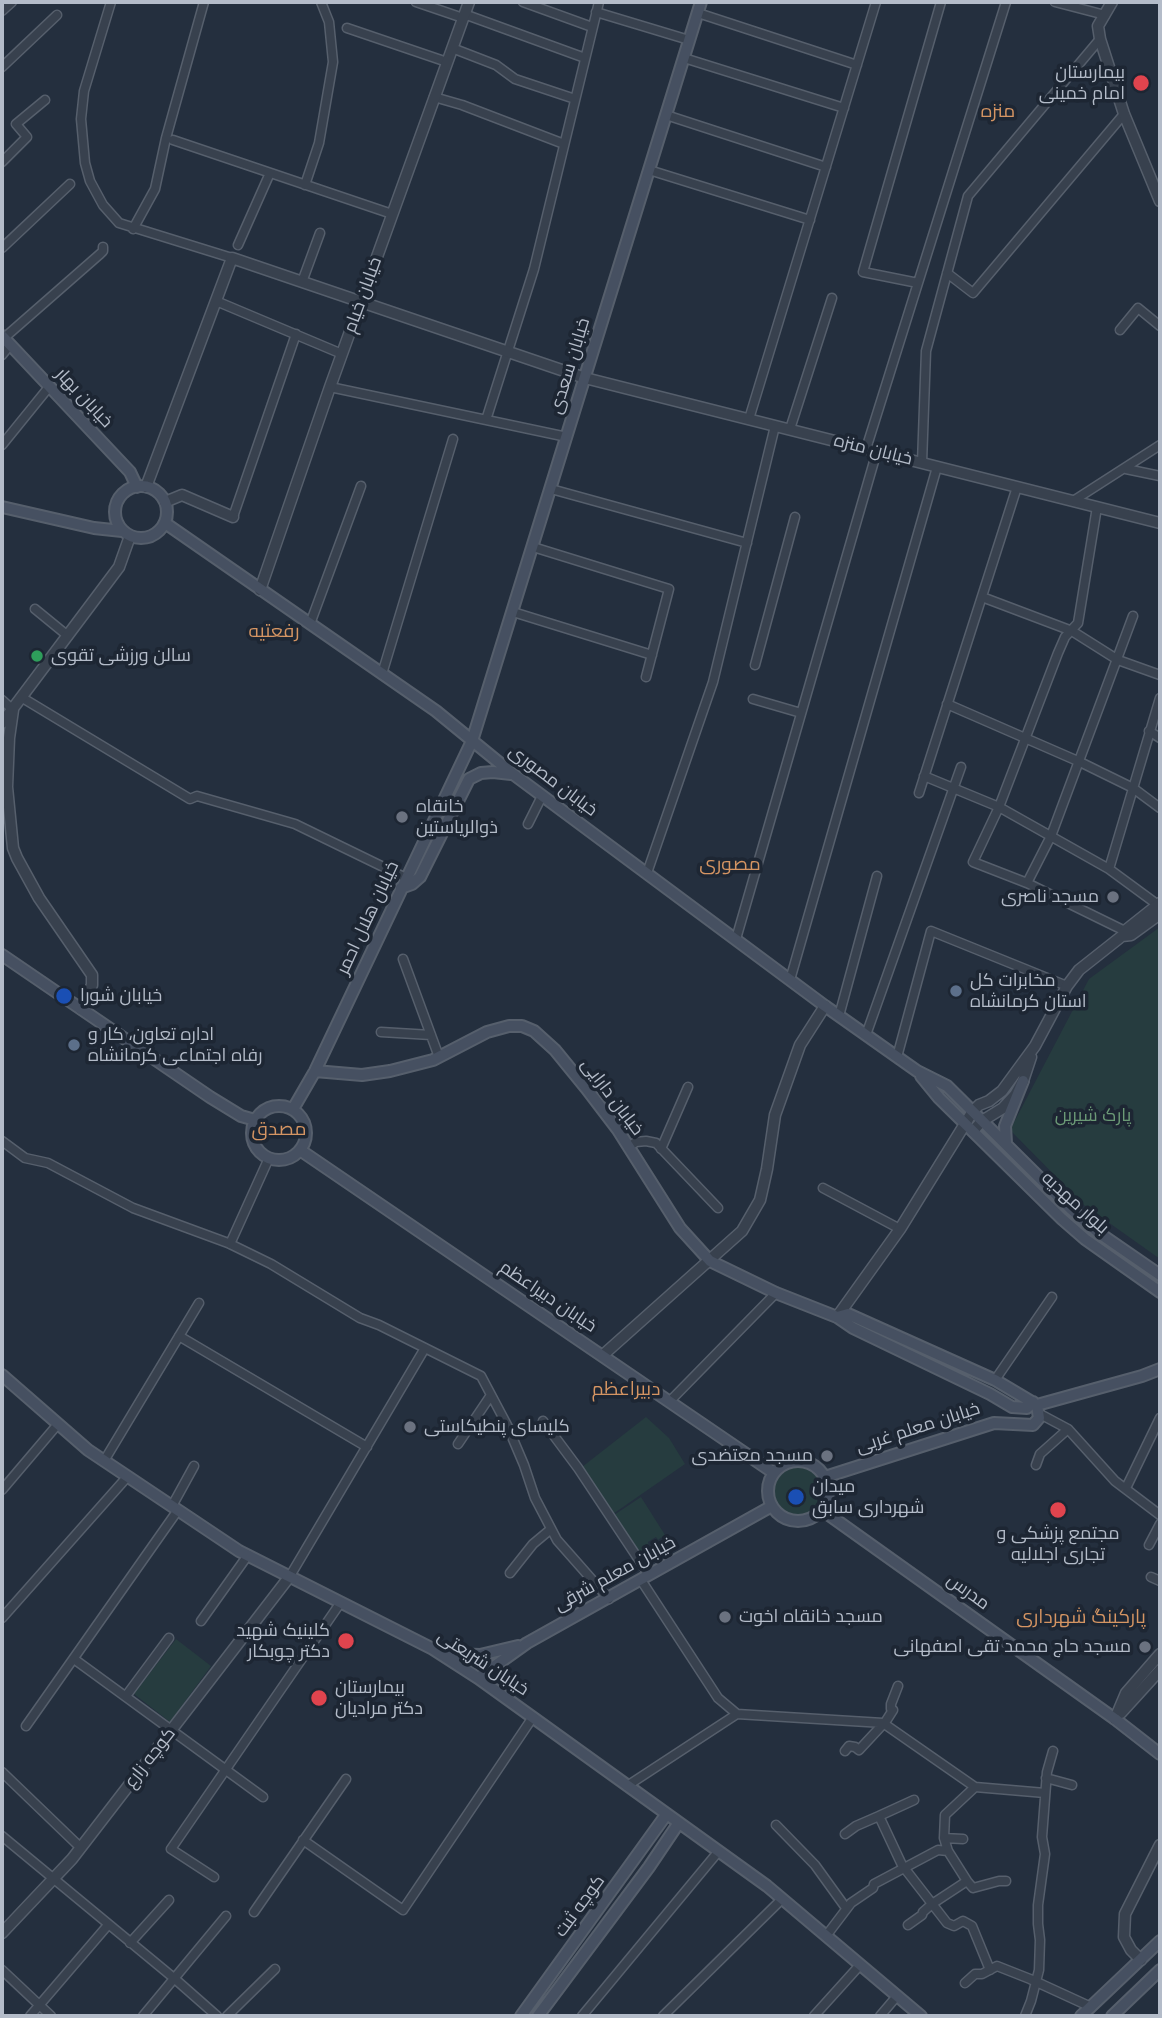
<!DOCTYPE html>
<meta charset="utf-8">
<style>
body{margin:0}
#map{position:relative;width:1162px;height:2018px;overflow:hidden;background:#242f3e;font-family:"Open Sans",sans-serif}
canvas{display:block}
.frame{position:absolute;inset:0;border:4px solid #b4bcc9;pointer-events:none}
</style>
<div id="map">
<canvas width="1162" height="2018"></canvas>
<div class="frame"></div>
</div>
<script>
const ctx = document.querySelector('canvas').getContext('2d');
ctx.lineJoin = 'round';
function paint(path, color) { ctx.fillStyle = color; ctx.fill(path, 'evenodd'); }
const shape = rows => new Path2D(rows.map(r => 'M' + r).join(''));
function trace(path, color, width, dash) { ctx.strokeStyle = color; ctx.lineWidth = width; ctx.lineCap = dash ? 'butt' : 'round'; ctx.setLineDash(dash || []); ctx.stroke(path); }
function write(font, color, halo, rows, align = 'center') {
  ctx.font = font + ' "Open Sans",Cairo,sans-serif'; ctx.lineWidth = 7; ctx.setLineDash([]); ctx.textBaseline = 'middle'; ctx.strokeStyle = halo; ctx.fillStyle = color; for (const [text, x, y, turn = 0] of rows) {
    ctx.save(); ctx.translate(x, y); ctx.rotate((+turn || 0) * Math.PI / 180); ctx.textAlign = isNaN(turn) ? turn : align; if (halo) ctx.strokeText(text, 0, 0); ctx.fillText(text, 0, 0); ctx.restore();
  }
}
paint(shape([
 [1160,927,1160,1259,1084,1205,1010,1130,1089,979],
 [646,1417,669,1438,685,1464,613,1514,582,1467],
 '772 1492a26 26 0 1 1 52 0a26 26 0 1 1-52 0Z',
 [641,1497,665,1535,658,1540,656,1537,648,1542,649,1546,638,1553,614,1515],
 [176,1639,211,1666,170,1722,134,1694]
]), '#263c3f');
const minor = shape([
 [111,2,84,91,81,119,85,163,90,181,103,205,119,223,232,258],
 [416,2,463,18],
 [523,2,592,27],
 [1055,2,1105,15],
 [2,11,12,2],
 [596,12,689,40],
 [698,13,857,65],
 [464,14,585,58],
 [347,28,447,62],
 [452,48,496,65,515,79,575,99],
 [684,58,844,108],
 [2,67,57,15],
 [434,97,462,105,564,144],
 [666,115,826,167],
 [173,140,392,214],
 [2,162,27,137,16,124,45,100],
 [649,170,810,220],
 [305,185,319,143,333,62,329,22,321,2],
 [133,229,155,189,166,138,204,2],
 [238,245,270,173],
 [2,248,70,184],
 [947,273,973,293,1124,114],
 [302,282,320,233],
 [918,283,863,272,941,2],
 [216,301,342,354],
 [1120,330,1138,308,1160,326],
 [4,338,100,254,103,251,103,247],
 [2,355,10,345],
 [330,387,567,437],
 [749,419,876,2],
 [486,420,534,269,599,2],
 [790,429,832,298],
 [2,445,49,387],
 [866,449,1006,2],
 [922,463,926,351,968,196,1100,39],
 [1126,469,1160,476],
 [551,489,747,543],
 [1073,501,1160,445],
 [1097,507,1078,623,1065,637,1058,653,999,807,973,862,1027,883,1129,933],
 [233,517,296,334],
 [533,547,669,589,646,677],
 [982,597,1072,631,1118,660,1160,675],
 [35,609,68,636],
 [513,612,652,655],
 [310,624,361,486],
 [755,665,795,517],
 [382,674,453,439],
 [21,697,190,799,197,796,295,824,406,878],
 [753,699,801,713],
 [2,700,13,710],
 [947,704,1080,762,1133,788,1160,808],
 [1149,731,1160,738],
 [924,776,999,807,1109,869,1158,905],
 [919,793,1017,487],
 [528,824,542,796],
 [1109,869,1160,698],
 [647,873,713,682,775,426],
 [1027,883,1051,836,1133,616],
 [736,939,877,451],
 [403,959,439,1057],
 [790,980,937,467],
 [839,1016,877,876],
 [381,1032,431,1035],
 [866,1035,961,767],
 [897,1057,931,931,1067,986],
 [2,1141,25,1158,48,1163,133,1208,228,1243,271,1264,360,1318,379,1325,481,1376,507,1425,524,1465,535,1498,557,1540,609,1599],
 [628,1147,636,1142,646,1141,656,1143,718,1208],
 [661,1149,688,1087],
 [823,1188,900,1229],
 [230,1244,269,1158],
 [179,1336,367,1447],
 [995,1380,1052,1297],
 [670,1401,776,1293],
 [1040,1414,1068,1429,1115,1481,1160,1515],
 [543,1421,578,1468,649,1575],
 [458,1444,491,1395],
 [104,1461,199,1303],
 [1036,1465,1040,1454,1068,1429],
 [1126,1488,1160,1418],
 [2,1490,58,1424],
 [172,1506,194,1466],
 [1149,1545,1160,1524],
 [510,1573,533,1544,551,1529],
 [290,1576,425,1348],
 [1151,1577,1160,1581],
 [641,1580,718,1698,737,1714,883,1723],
 [2,1618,128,1476],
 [201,1621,248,1555],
 [74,1659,263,1797],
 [126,1696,169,1638],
 [883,1723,975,1787,1045,1793],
 [26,1726,178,1510],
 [845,1751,849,1746,855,1747,859,1750,886,1721,893,1710,891,1709,891,1704,898,1686],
 [2,1772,81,1848],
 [1046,1778,1072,1785],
 [627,1786,737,1714],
 [879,1816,914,1800],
 [776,1825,815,1865,846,1908],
 [845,1834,856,1826,879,1816,902,1865,947,1923,954,1926,963,1921,972,1926,990,1970],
 [2,1836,175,1979,217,2016],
 [944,1838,963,1839],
 [303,1840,403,1910,533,1717],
 [214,1877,171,1849,341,1602],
 [967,1881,973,1888,999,1881,1006,1881],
 [254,1912,346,1779],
 [908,1925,922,1915,923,1912,932,1904,967,1881,948,1851,944,1838,945,1815,975,1787],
 [826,1936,851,1903,873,1888,874,1884,938,1850,948,1851],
 [130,1943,169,1900],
 [2,1970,51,2016],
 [965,1983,975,1974,982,1974,997,1966,1030,1979,1091,2007],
 [30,2016,108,1925],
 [143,2016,226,1916],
 [227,2016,275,1969],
 [582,2016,718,1852],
 [663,2016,782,1899],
 [814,2016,860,1965],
 [880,2016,897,1996],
 [1025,2016,1031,2001,1039,1970,1040,1940,1038,1924,1038,1905,1045,1854,1042,1837,1047,1772,1053,1751]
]);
const tertiary = shape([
 [1112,2,1098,26,1100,39,1124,114,1160,201],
 [146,487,232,258,585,378,1160,523],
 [165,502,182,495,233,517],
 [260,590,330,387,469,2],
 [13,710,9,738,7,787,13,848,17,858,39,898,92,975,92,985,81,1009],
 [2,723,119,567,130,536],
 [1122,936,1126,930,1160,903],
 [973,1131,982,1121,1003,1108,1015,1095,1023,1081,1031,1057],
 [837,1317,900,1229,973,1111,979,1105,989,1101,1002,1091,1035,1046,1067,986,1079,970,1122,936,1131,935,1160,914],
 [603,1355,742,1231,760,1200,767,1169,775,1115,800,1045,825,1006],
 [1121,1713,1160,1670],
 [1115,1719,1126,1693,1160,1654],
 [2,1933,72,1859,290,1576],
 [1141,1960,1131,1950,1124,1937,1125,1914,1160,1845]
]);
const secondary = shape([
 [2,336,130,472,137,487],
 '115 512a26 26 0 1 1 52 0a26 26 0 1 1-52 0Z',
 [2,507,94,528,122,531],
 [165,523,436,711,513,774,825,1006,917,1071,947,1086,1071,1209,1099,1233,1160,1275],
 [401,888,412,884,420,877,469,779,481,773,493,772,511,774],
 [2,955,210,1097,241,1116,255,1120],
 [315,1071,362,1075,390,1071,433,1060,487,1032,509,1026,522,1026,534,1031,555,1050,586,1088,618,1130,680,1228,710,1261,776,1293,837,1317,853,1328,990,1394,1012,1407,1027,1408,1033,1402],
 [921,1076,939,1098,1062,1219,1085,1239,1160,1292],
 '252 1133a27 27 0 1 1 54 0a27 27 0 1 1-54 0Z',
 [293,1109,315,1071,472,741,701,2],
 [1006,1143,1005,1126,1023,1081],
 [300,1150,774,1473],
 [837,1317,848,1314,995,1380,1037,1405],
 [2,1375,88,1450,239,1551,433,1649,478,1678,767,1886,921,2016],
 [1037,1405,1142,1376,1160,1369],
 '768 1491a30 30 0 1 1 60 0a30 30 0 1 1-60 0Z',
 [825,1477,994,1423,1033,1425,1039,1418,1037,1405],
 [822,1510,1115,1719,1160,1754],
 [441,1651,452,1654,480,1655,518,1646],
 [478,1678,527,1643,772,1506],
 [521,2016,666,1815],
 [538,2016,649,1867,678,1824],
 [1081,2016,1160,1941],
 [1112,2016,1160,1970]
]);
trace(minor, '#565f6c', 11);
trace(tertiary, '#565f6c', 13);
trace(secondary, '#565f6c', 14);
trace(minor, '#38414e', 8);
trace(tertiary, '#38414e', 10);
trace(secondary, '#465061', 10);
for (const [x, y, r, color] of [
 [1141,83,9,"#e0444e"],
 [37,656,7,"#2e9e5b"],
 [402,817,7,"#6b7280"],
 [1113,897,7,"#6b7280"],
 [956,991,7,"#5c6f8a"],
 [64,996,9,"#1a4fb4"],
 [74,1045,7,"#5c6f8a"],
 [410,1427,7,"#6b7280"],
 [827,1456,7,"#6b7280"],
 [796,1497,9,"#1a4fb4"],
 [1058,1510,9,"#e0444e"],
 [725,1617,7,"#6b7280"],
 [346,1641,9,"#e0444e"],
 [1145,1647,7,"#6b7280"],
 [319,1698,9,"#e0444e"]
]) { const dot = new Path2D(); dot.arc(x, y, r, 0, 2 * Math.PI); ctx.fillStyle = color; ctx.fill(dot); trace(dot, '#1d2633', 2.5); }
write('18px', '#b4bcc9', '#1d2633', [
 ["بیمارستان",1125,73,"right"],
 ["امام خمینی",1125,94,"right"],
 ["سالن ورزشی تقوی",51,656],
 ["خانقاه",416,807],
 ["ذوالریاستین",416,828],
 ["مسجد ناصری",1099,897,"right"],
 ["مخابرات کل",970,981],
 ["استان کرمانشاه",970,1002],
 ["خیابان شورا",80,996],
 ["اداره تعاون، کار و",88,1035],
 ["رفاه اجتماعی کرمانشاه",88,1056],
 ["کلیسای پنطیکاستی",424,1427],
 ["مسجد معتضدی",813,1456,"right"],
 ["میدان",812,1487],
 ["شهرداری سابق",812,1508],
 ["مجتمع پزشکی و",1058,1534,"center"],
 ["تجاری اجلالیه",1058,1555,"center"],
 ["مسجد خانقاه اخوت",739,1617],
 ["کلینیک شهید",330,1631,"right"],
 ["دکتر چوبکار",330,1652,"right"],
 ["مسجد حاج محمد تقی اصفهانی",1131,1647,"right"],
 ["بیمارستان",335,1688],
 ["دکتر مرادیان",335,1709]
], 'left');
write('18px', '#b4bcc9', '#1d2633', [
 ["خیابان خیام",363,295,-70],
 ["خیابان سعدی",570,366,-73],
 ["خیابان بهار",84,398,47],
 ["خیابان منزه",873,450,14],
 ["خیابان مصوری",553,781,37],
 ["خیابان هلال احمر",368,918,-65],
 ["خیابان دارایی",612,1097,53],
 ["بلوار مهدیه",1075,1203,42],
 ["خیابان دبیراعظم",548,1297,34],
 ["خیابان معلم غربی",918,1428,-18],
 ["خیابان معلم شرقی",615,1574,-29],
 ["مدرس",968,1592,36],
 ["خیابان شریعتی",483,1663,33],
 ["کوچه زارع",150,1758,-52],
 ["کوچه ثبت",580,1906,-54]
]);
write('18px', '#6b9a76', '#1d2633', [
 ["پارک شیرین",1093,1116]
]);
write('19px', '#d59563', '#1d2633', [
 ["منزه",998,112],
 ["رفعتیه",274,632],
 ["مصوری",730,865],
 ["مصدق",279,1130],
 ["دبیراعظم",626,1390],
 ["پارکینگ شهرداری",1081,1618]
]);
</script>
